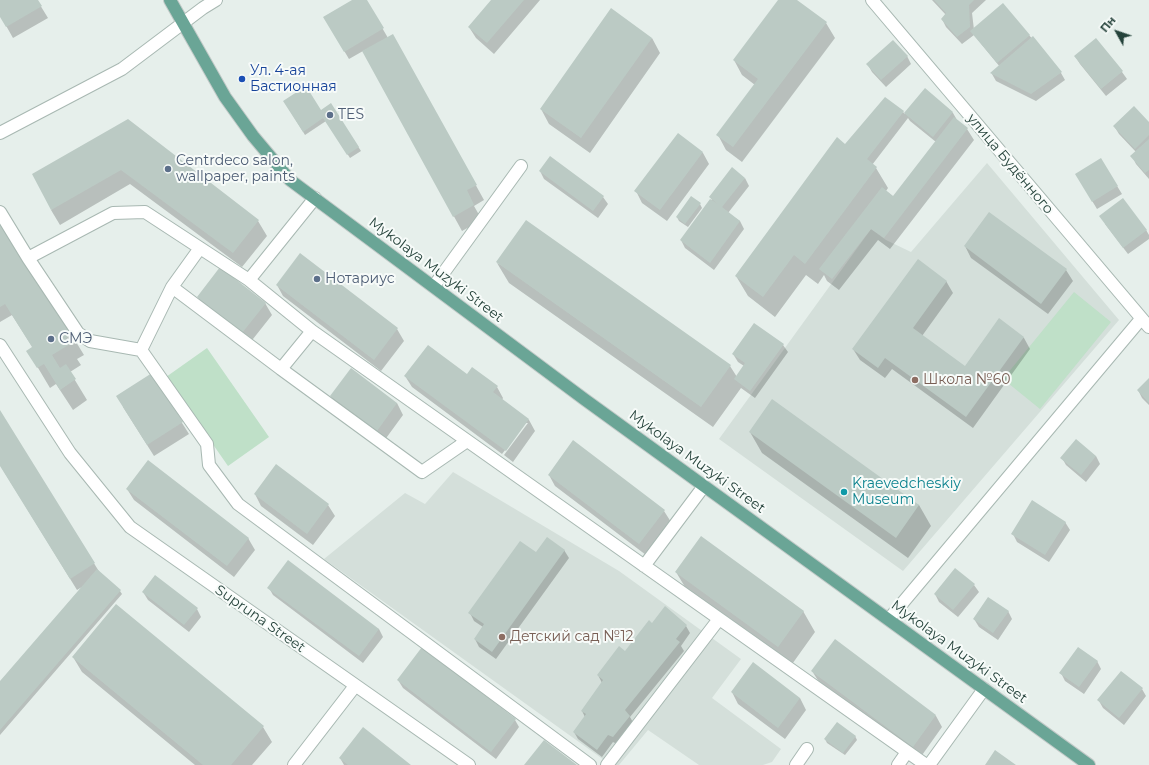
<!DOCTYPE html>
<meta charset="utf-8">
<style>
body{margin:0}
#map{position:relative;width:1149px;height:765px;overflow:hidden;background:#e6efeb;font-family:Montserrat,sans-serif}
canvas{display:block}
.north{position:absolute;left:1097px;top:12px;width:40px;height:40px;-webkit-text-stroke:3px #f7fbf9;paint-order:stroke;rotate:310deg;font-size:11px;font-weight:700;line-height:16px;text-align:center;color:#24423a}
.north::after{content:'';display:block;margin:auto;width:14px;height:18px;background:#24423a;clip-path:polygon(50% 0,100% 100%,50% 72%,0 100%)}
</style>
<div id="map">
<canvas width="1149" height="765"></canvas>
<div class="north">Пн</div>
</div>
<script>
const ctx = document.querySelector('canvas').getContext('2d');
ctx.lineJoin = 'round';
function paint(path, color) { ctx.fillStyle = color; ctx.fill(path, 'evenodd'); }
const shape = rows => new Path2D(rows.map(r => 'M' + r).join(''));
function trace(path, color, width, dash) { ctx.strokeStyle = color; ctx.lineWidth = width; ctx.lineCap = dash ? 'butt' : 'round'; ctx.setLineDash(dash || []); ctx.stroke(path); }
function write(font, color, halo, rows, align = 'center') {
  ctx.font = font + ' Montserrat,sans-serif'; ctx.lineWidth = 4; ctx.setLineDash([]); ctx.textBaseline = 'middle'; ctx.strokeStyle = halo; ctx.fillStyle = color; for (const [text, x, y, turn = 0] of rows) {
    ctx.save(); ctx.translate(x, y); ctx.rotate((+turn || 0) * Math.PI / 180); ctx.textAlign = isNaN(turn) ? turn : align; if (halo) ctx.strokeText(text, 0, 0); ctx.fillText(text, 0, 0); ctx.restore();
  }
}
paint(shape([
 [987,163,1119,320,903,571,719,439,871,229,886,240,911,252],
 [453,472,619,571,741,659,712,698,781,749,772,762,763,765,699,765,648,730,619,765,611,765,324,559,405,493,425,504]
]), '#d4dfda');
paint(shape([
 [1074,292,1111,322,1040,409,1003,379],
 [207,348,269,437,228,466,166,377]
]), '#bfe0c8');
paint(shape([
 [0,0,37,0,48,18,13,38,0,15],
 [354,0,366,0,388,38,401,50,484,200,474,206,482,220,462,231,363,51,349,59,324,17],
 [492,0,540,0,494,54,476,38,469,27],
 [779,0,796,0,826,23,835,38,742,162,726,150,718,135,755,85,742,75,734,60],
 [932,0,986,0,972,13,974,30,1029,35,1061,73,1065,80,1036,101,996,81,992,74,1000,67,974,35,962,44,946,27,942,19,946,15],
 [652,38,660,53,590,153,549,124,541,109],
 [907,56,911,64,886,87,872,72,868,65],
 [1075,56,1122,72,1127,79,1106,96,1080,64],
 [925,90,953,113,957,120,967,129,974,140,890,249,878,240,839,290,827,281,824,275,818,284,806,275,775,317,748,296,736,276,846,145,903,112,905,114],
 [908,118,910,121,936,142,894,197,886,191,888,188,876,168,872,165],
 [284,101,321,111,331,105,361,151,350,158,326,121,305,135],
 [128,120,258,221,267,236,242,267,130,184,60,225,51,210],
 [1149,123,1149,179,1136,164,1132,156,1136,152,1119,134,1114,126],
 [678,134,703,153,709,164,667,221,642,203,636,191],
 [1101,160,1122,194,1097,209,1076,174],
 [540,171,603,197,608,204,598,218,544,179],
 [745,178,749,186,728,213,740,221,744,229,714,270,685,248,681,240,710,200,712,200,710,197],
 [700,204,702,208,688,227,679,221,677,217],
 [0,218,84,355,77,359,81,365,70,372,87,400,73,410,56,384,50,388,28,351,33,348,12,315,0,322],
 [1105,224,1146,230,1149,235,1149,239,1128,254],
 [965,246,1066,270,1073,281,1048,314,971,258],
 [497,263,730,366,737,377,744,366,738,362,733,354,783,345,788,352,755,398,741,388,713,427,509,283],
 [946,281,953,293,922,336,965,367,999,320,1024,338,1030,349,973,428,892,369,885,378,860,360,853,349],
 [277,285,397,329,404,341,381,371,283,296],
 [198,297,265,303,272,315,249,344,204,309],
 [151,374,189,434,154,456,123,407],
 [467,375,497,387,503,398,502,400,529,420,535,431,513,462,504,455,528,423,526,423,502,454,412,387,405,376],
 [1149,380,1149,405,1142,398,1138,390],
 [331,396,397,403,403,415,384,441,338,408],
 [0,412,100,573,120,591,122,594,0,735,0,683,82,587,77,590,0,465],
 [750,432,919,505,931,526,908,558,762,453],
 [1096,456,1100,464,1086,482,1066,465,1062,458],
 [549,475,664,511,671,522,646,555,555,486],
 [127,489,248,538,255,550,234,577,134,500],
 [255,494,328,505,335,516,313,545,261,506],
 [1065,522,1070,530,1049,562,1017,542,1013,534],
 [564,550,569,558,496,659,479,647,475,639,483,627,474,621,470,613,536,554],
 [676,572,803,611,815,632,790,667,688,592],
 [974,585,979,592,958,617,939,602,935,594],
 [269,588,379,629,383,637,363,663,273,595],
 [143,592,197,609,201,617,189,632,148,600],
 [1008,611,1012,619,998,640,979,627,974,619],
 [652,624,686,626,690,633,681,646,684,651,630,717,634,724,617,744,613,742,602,757,578,739,574,732,585,717,582,711,602,683,598,675,625,653],
 [835,640,936,716,942,727,920,758,819,682,812,671],
 [73,657,263,727,272,742,252,765,195,765,82,672],
 [1097,661,1101,669,1084,694,1065,681,1061,673],
 [398,680,515,720,519,727,496,759,403,688],
 [1142,689,1146,696,1124,725,1103,708,1099,701],
 [732,692,800,698,806,710,785,739,738,704],
 [855,736,857,740,845,755,827,743,825,739],
 [340,758,410,765,344,765]
]), '#0003');
paint(shape([
 [0,0,38,0,42,6,6,27,0,17],
 [352,0,367,0,384,28,344,52,323,17],
 [491,0,524,0,487,43,468,27],
 [778,0,797,0,827,22,733,147,716,135,758,79,733,60],
 [934,0,974,0,969,5,970,27,957,37,941,19,946,13],
 [1003,3,1030,35,997,63,970,31],
 [611,8,652,38,581,138,540,109],
 [393,34,477,185,467,190,474,205,453,217,362,51],
 [1033,36,1062,72,1031,94,990,73],
 [1096,38,1123,71,1101,89,1074,56],
 [893,40,908,56,881,80,866,64],
 [306,86,321,110,331,103,359,147,347,155,323,118,303,132,283,101],
 [925,88,953,112,933,137,904,113],
 [885,97,904,111,867,159,877,167,805,264,794,255,763,297,735,276,837,137,845,144],
 [1134,106,1149,122,1149,135,1135,149,1113,126],
 [954,117,968,128,884,238,871,229,832,279,819,269,882,187,893,196],
 [128,119,259,220,233,253,121,170,51,210,32,174],
 [678,133,703,152,660,210,634,191],
 [1149,139,1149,170,1145,173,1130,156],
 [550,156,604,196,593,211,539,171],
 [1101,158,1118,186,1092,202,1075,174],
 [732,167,745,178,722,207,740,221,710,263,680,240,710,199,718,204,709,197],
 [691,196,701,203,685,224,676,217],
 [1123,198,1147,230,1123,248,1099,216],
 [989,212,1067,269,1041,304,964,246],
 [0,217,73,334,66,338,70,344,52,355,60,368,66,364,76,379,60,390,44,364,37,368,26,351,32,347,5,304,0,307],
 [526,220,731,365,701,407,496,262],
 [300,253,398,328,374,360,276,285],
 [918,259,947,281,913,328,965,366,999,318,1024,337,966,417,885,358,878,368,852,349],
 [220,267,266,303,242,333,197,297],
 [754,323,784,344,750,391,734,379,745,363,732,354],
 [428,345,467,374,472,367,498,386,493,392,529,419,506,451,404,376],
 [351,368,397,403,377,431,330,396],
 [152,373,183,422,147,445,116,396],
 [1149,378,1149,403,1137,390],
 [772,399,919,505,896,538,749,432],
 [0,410,95,563,70,579,0,466],
 [1076,439,1096,456,1081,475,1060,458],
 [573,440,665,510,639,544,548,475],
 [148,460,249,538,227,566,126,489],
 [276,464,329,504,307,534,254,494],
 [1032,500,1066,522,1045,555,1011,534],
 [701,536,804,611,778,647,675,572],
 [547,537,565,550,492,652,474,639,484,624,468,613,520,541,536,552],
 [288,560,379,629,359,656,267,588],
 [955,568,975,584,953,610,934,594],
 [97,569,121,590,0,730,0,681],
 [155,575,198,608,184,625,142,592],
 [988,597,1009,611,993,633,973,619],
 [116,604,264,726,231,765,203,765,72,657],
 [665,606,687,625,676,639,680,642,625,710,630,716,613,737,608,735,597,750,573,732,586,714,581,711,603,680,597,675,619,646,625,651,649,620,652,623],
 [835,639,936,715,913,747,811,671],
 [422,647,516,719,491,752,397,680],
 [1078,647,1098,661,1079,687,1059,673],
 [753,662,800,698,778,728,731,692],
 [1121,671,1143,688,1119,718,1097,700],
 [837,722,856,736,843,753,824,739],
 [363,727,411,765,348,765,339,758],
 [544,740,577,765,524,765],
 [995,750,1016,765,985,765]
]), '#bbcac4');
const minor = shape([
 [872,0,1149,327],
 [0,133,122,69,203,8,216,0],
 [0,212,28,258,78,333,90,341,141,350,207,444,209,465,238,504,590,765],
 [28,258,113,213,145,212,249,280,312,331,926,765],
 [249,280,315,198],
 [434,286,521,166],
 [172,287,281,369],
 [312,331,281,369,422,472,467,441],
 [0,345,70,453,130,527,469,765],
 [141,350,172,287,200,248],
 [644,566,704,486],
 [889,619,1141,319],
 [294,765,355,686],
 [607,765,719,619],
 [796,765,807,749],
 [898,765,907,752],
 [929,765,984,689]
]);
const major = shape([
 [170,0,225,97,253,136,290,180,584,399,1089,765]
]);
trace(minor, '#a8b8b2', 14);
trace(major, '#c2cac8', 14);
trace(minor, '#fff', 12);
trace(major, '#6aa596', 12);
for (const [x, y, r, color] of [
 [242,79,4,"#1a4fb4"],
 [330,115,4,"#5c6f8a"],
 [168,169,4,"#5c6f8a"],
 [317,279,4,"#5c6f8a"],
 [51,339,4,"#5c6f8a"],
 [915,380,4,"#8d6e63"],
 [844,492,4,"#0f9aa8"],
 [502,637,4,"#8d6e63"]
]) { const dot = new Path2D(); dot.arc(x, y, r, 0, 2 * Math.PI); ctx.fillStyle = color; ctx.fill(dot); trace(dot, '#f7fbf9', 1.5); }
write('14px', '#164399', '#f7fbf9', [
 ["Ул. 4-ая",250,71],
 ["Бастионная",250,87]
], 'left');
write('14px', '#4e5e75', '#f7fbf9', [
 ["TES",338,115],
 ["Centrdeco salon,",176,161],
 ["wallpaper, paints",176,177],
 ["Нотариус",325,279],
 ["СМЭ",59,339]
], 'left');
write('14px', '#24423a', '#f7fbf9', [
 ["улица Будённого",1010,164,50],
 ["Mykolaya Muzyki Street",436,270,37],
 ["Mykolaya Muzyki Street",697,462,36],
 ["Supruna Street",260,619,35],
 ["Mykolaya Muzyki Street",959,652,36]
]);
write('14px', '#785e54', '#f7fbf9', [
 ["Школа №60",923,380],
 ["Детский сад №12",510,637]
], 'left');
write('14px', '#0d838f', '#f7fbf9', [
 ["Kraevedcheskiy",852,484],
 ["Museum",852,500]
], 'left');
</script>
